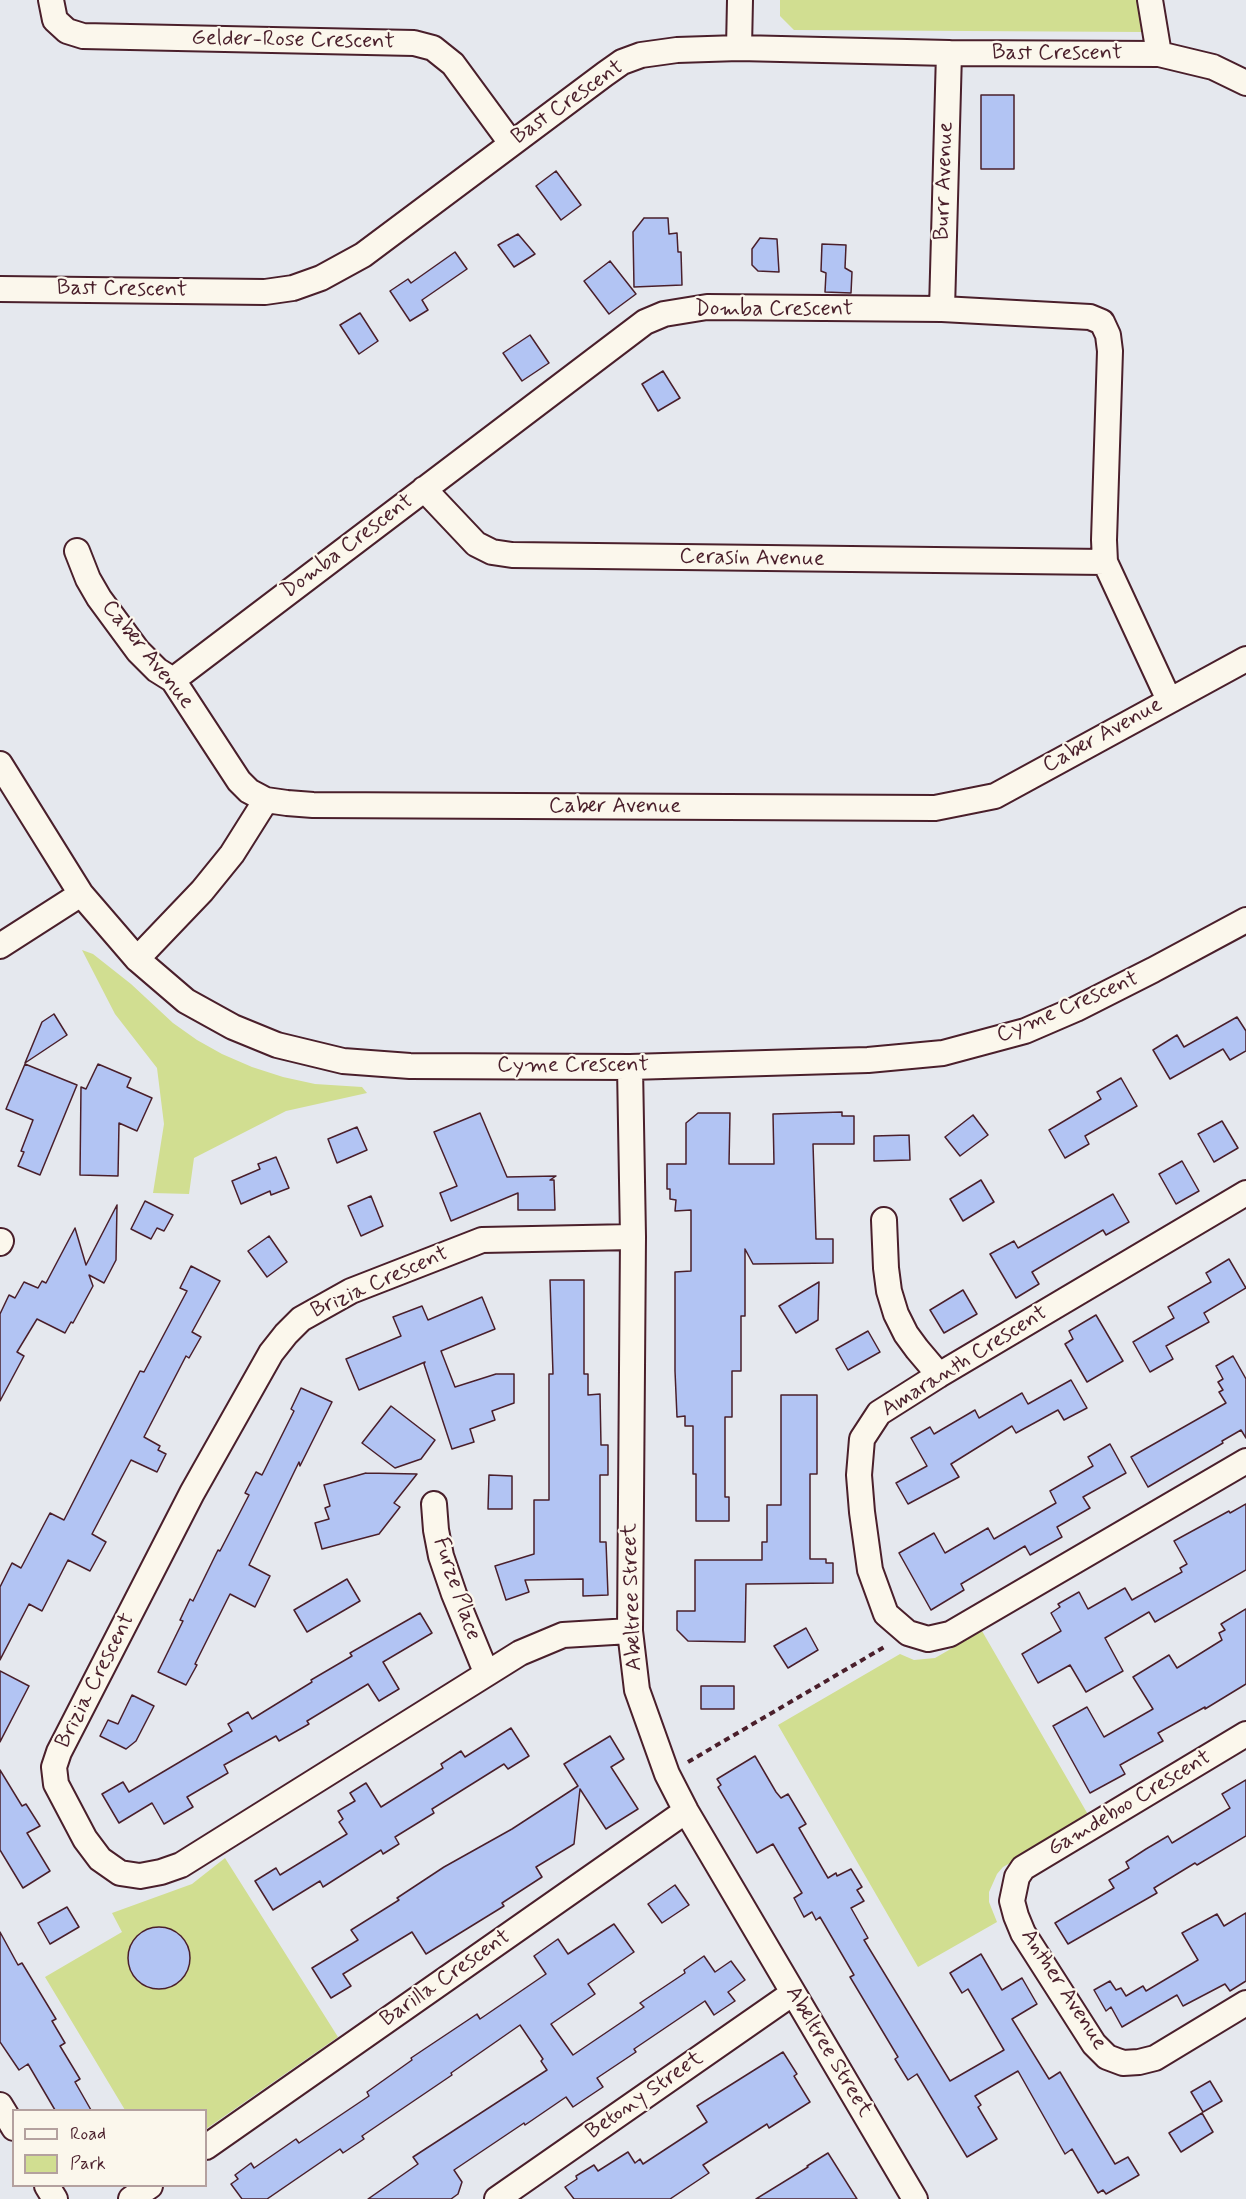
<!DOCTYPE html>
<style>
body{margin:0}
#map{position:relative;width:1246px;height:2199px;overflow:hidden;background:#e5e8ee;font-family:Mynerve,sans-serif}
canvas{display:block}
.legend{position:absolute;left:12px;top:2109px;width:195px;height:78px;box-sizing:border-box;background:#fbf7ec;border:2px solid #b4a19f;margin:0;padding:8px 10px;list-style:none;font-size:18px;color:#4a1f2b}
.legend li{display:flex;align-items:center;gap:12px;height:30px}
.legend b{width:30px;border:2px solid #b4a19f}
</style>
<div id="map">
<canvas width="1246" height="2199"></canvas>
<ul class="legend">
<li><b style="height:8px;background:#fbf7ec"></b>Road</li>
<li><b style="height:16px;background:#d1de91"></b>Park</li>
</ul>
</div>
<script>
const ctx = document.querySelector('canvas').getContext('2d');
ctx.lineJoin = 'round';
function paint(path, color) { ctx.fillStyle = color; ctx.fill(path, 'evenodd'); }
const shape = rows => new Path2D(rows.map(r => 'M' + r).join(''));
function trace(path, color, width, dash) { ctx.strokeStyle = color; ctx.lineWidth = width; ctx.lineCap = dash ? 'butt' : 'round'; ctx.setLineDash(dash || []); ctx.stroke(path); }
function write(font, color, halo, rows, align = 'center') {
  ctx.font = font + ' Mynerve,sans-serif'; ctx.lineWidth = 4.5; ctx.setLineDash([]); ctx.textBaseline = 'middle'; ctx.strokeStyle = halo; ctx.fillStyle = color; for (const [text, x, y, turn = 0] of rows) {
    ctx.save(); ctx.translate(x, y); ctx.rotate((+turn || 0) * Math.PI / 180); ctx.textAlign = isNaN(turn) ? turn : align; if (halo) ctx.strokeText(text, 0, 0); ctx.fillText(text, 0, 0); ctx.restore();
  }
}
paint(shape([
 [780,0,1137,0,1142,32,794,30,780,16],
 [82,950,93,954,131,984,173,1023,197,1040,222,1054,252,1067,283,1077,315,1084,362,1087,367,1093,286,1111,194,1158,189,1194,153,1193,164,1124,157,1068,115,1014],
 [982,1631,1090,1818,1003,1867,997,1874,989,1892,989,1902,997,1922,918,1967,778,1725,900,1654,914,1660,935,1658],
 [225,1858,338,2037,206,2129,206,2110,125,2110,45,1977,122,1932,112,1913,192,1884]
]), '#d1de91');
const building = shape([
 [981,95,1014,95,1014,169,981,169,981,95],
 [556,171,581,205,561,220,536,186,556,171],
 [644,218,668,218,669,234,677,233,678,252,681,252,682,285,634,287,633,232,644,218],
 [518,234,535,254,514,267,498,245,518,234],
 [760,238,777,239,779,272,758,271,752,265,752,249,760,238],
 [822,244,846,245,845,268,852,272,851,293,825,292,826,273,821,271,822,244],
 [455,252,467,269,422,300,428,310,410,321,390,291,408,279,411,283,455,252],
 [610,261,636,294,609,314,584,281,610,261],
 [360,313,378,341,359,354,340,325,360,313],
 [530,335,549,363,522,381,503,353,530,335],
 [663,371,680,398,658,411,642,384,663,371],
 [54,1014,67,1035,25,1063,42,1022,54,1014],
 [1237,1017,1246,1031,1246,1051,1230,1060,1223,1049,1170,1079,1153,1050,1177,1035,1184,1047,1237,1017],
 [25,1064,77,1085,40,1175,18,1166,24,1152,21,1151,33,1120,6,1109,25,1064],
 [98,1064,131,1078,127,1087,152,1098,137,1131,119,1123,118,1176,80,1175,81,1087,86,1089,98,1064],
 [1121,1078,1137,1106,1085,1136,1089,1144,1065,1158,1049,1130,1101,1099,1097,1092,1121,1078],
 [842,1112,842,1116,854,1116,854,1144,813,1144,816,1239,833,1239,833,1263,753,1264,745,1249,745,1316,741,1316,741,1371,732,1371,732,1417,725,1417,725,1497,729,1497,729,1521,696,1521,696,1474,693,1474,693,1426,685,1426,685,1416,677,1417,675,1371,675,1272,691,1271,691,1210,675,1211,676,1200,670,1199,670,1189,667,1189,667,1164,686,1164,686,1123,698,1113,730,1113,729,1164,774,1164,773,1114,842,1112],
 [480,1113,507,1177,556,1176,550,1180,554,1180,555,1210,518,1210,518,1193,451,1221,440,1193,457,1186,434,1132,480,1113],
 [973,1115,988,1135,960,1156,945,1137,973,1115],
 [1222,1121,1238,1148,1214,1162,1198,1134,1222,1121],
 [357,1127,367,1150,337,1163,328,1139,357,1127],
 [909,1135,910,1160,874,1161,874,1136,909,1135],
 [276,1157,289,1188,271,1195,270,1191,241,1204,232,1181,260,1169,258,1164,276,1157],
 [1182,1161,1199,1191,1176,1204,1159,1174,1182,1161],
 [981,1180,994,1202,963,1221,950,1199,981,1180],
 [1113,1194,1129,1222,1106,1235,1103,1230,1032,1272,1039,1284,1016,1298,990,1254,1014,1241,1018,1248,1113,1194],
 [371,1196,383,1226,361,1236,348,1206,371,1196],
 [145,1201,173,1215,164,1231,157,1228,151,1239,131,1229,145,1201],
 [117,1205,116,1260,104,1283,89,1275,93,1286,73,1323,71,1322,65,1333,37,1319,17,1352,24,1356,0,1401,0,1314,9,1295,15,1298,24,1282,38,1288,42,1281,46,1283,75,1228,86,1265,117,1205],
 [269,1236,287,1262,267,1277,248,1251,269,1236],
 [1229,1259,1246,1288,1204,1313,1209,1322,1166,1346,1173,1359,1150,1372,1133,1342,1174,1318,1168,1307,1211,1282,1206,1273,1229,1259],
 [191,1266,220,1281,192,1332,201,1337,189,1358,186,1356,144,1437,160,1446,158,1450,166,1454,157,1472,131,1460,92,1534,106,1542,90,1571,68,1560,42,1611,29,1604,0,1660,0,1587,12,1563,21,1568,50,1513,64,1520,140,1371,144,1372,187,1291,180,1288,191,1266],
 [550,1280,584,1280,584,1374,588,1374,588,1395,600,1394,601,1445,608,1445,608,1475,600,1475,600,1542,606,1542,608,1595,583,1596,583,1579,525,1580,529,1592,506,1600,495,1566,534,1554,534,1500,549,1500,549,1374,553,1374,550,1280],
 [819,1282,818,1320,796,1333,779,1306,819,1282],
 [963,1290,977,1314,944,1333,930,1310,963,1290],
 [482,1297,495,1329,441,1351,455,1387,496,1374,514,1374,514,1403,492,1411,495,1420,470,1429,474,1442,452,1449,424,1364,425,1362,359,1390,346,1359,401,1336,393,1317,422,1306,428,1320,482,1297],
 [1096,1315,1123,1361,1087,1382,1065,1344,1073,1339,1069,1331,1096,1315],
 [868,1331,880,1352,848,1370,836,1349,868,1331],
 [1233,1356,1246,1379,1246,1438,1241,1430,1222,1441,1223,1443,1148,1487,1131,1457,1226,1403,1219,1392,1223,1390,1218,1382,1223,1379,1216,1366,1233,1356],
 [1071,1380,1087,1408,1064,1420,1058,1410,1016,1433,1012,1426,951,1464,959,1477,908,1504,896,1483,927,1466,911,1438,930,1427,934,1434,975,1410,979,1418,1022,1393,1028,1404,1071,1380],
 [301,1388,332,1402,300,1466,299,1462,249,1565,270,1576,255,1607,230,1594,195,1664,197,1665,186,1685,158,1672,183,1621,180,1620,190,1599,193,1601,218,1550,220,1551,249,1495,245,1493,256,1472,262,1475,294,1411,291,1409,301,1388],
 [781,1395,817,1395,817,1474,810,1474,810,1559,826,1559,826,1563,833,1563,833,1583,746,1584,745,1642,688,1641,677,1630,677,1611,695,1611,695,1560,762,1560,762,1542,767,1542,767,1505,781,1505,781,1395],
 [391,1406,435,1440,421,1459,395,1468,362,1443,391,1406],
 [1110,1444,1126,1473,1083,1497,1090,1508,1057,1527,1062,1537,1030,1555,1025,1546,961,1584,964,1590,931,1610,899,1553,934,1533,945,1553,988,1528,994,1539,1056,1503,1050,1491,1093,1466,1088,1457,1110,1444],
 [366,1473,417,1474,394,1503,400,1507,379,1534,322,1549,315,1523,329,1519,325,1508,330,1506,324,1485,366,1473],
 [489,1475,512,1476,512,1509,488,1509,489,1475],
 [1246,1504,1246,1570,1155,1622,1149,1612,1105,1638,1123,1671,1086,1692,1070,1665,1038,1683,1022,1654,1061,1631,1051,1613,1060,1607,1058,1604,1079,1592,1088,1609,1125,1588,1132,1600,1182,1572,1180,1568,1187,1564,1174,1541,1229,1511,1230,1513,1246,1504],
 [347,1579,360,1601,307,1632,294,1610,347,1579],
 [1246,1609,1246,1684,1205,1709,1205,1707,1158,1733,1163,1741,1120,1765,1125,1774,1090,1793,1053,1726,1087,1707,1104,1737,1153,1709,1133,1677,1169,1655,1177,1668,1222,1640,1219,1633,1225,1630,1221,1624,1246,1609],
 [420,1613,432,1633,383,1662,399,1689,379,1701,368,1684,307,1721,309,1724,279,1741,276,1736,224,1765,228,1773,187,1797,193,1807,164,1824,152,1803,119,1823,102,1794,123,1782,129,1792,232,1731,228,1724,248,1712,252,1719,312,1682,311,1680,352,1656,350,1653,420,1613],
 [806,1628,818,1650,788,1668,774,1646,806,1628],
 [0,1671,29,1686,0,1742,0,1671],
 [701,1686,734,1686,734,1709,701,1709,701,1686],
 [132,1695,154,1706,136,1741,126,1749,100,1736,108,1720,118,1724,132,1695],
 [511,1728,529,1756,508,1769,504,1764,432,1809,434,1813,395,1837,399,1844,383,1854,381,1850,323,1887,320,1881,273,1910,255,1881,276,1868,280,1875,347,1834,339,1822,343,1819,338,1811,355,1801,350,1793,366,1783,381,1807,443,1768,441,1764,461,1751,465,1757,511,1728],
 [610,1736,624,1759,611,1767,638,1809,606,1829,580,1789,574,1844,536,1867,542,1877,502,1903,504,1906,426,1954,412,1932,343,1974,351,1986,331,1998,312,1968,358,1940,351,1930,399,1900,397,1898,444,1867,512,1829,578,1786,564,1764,610,1736],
 [755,1756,776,1792,781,1798,788,1794,806,1824,799,1828,828,1878,836,1873,837,1876,851,1869,862,1887,857,1890,864,1901,851,1908,868,1938,864,1940,950,2081,1004,2050,968,1989,962,1993,950,1973,981,1954,1002,1990,1022,1978,1037,2004,1012,2019,1049,2079,1060,2072,1115,2164,1128,2157,1139,2175,1106,2194,1103,2190,1098,2193,1072,2149,1065,2154,1018,2071,975,2096,981,2105,978,2107,997,2139,967,2157,917,2074,908,2080,895,2059,898,2057,850,1977,854,1975,820,1917,816,1920,812,1912,804,1917,794,1898,802,1893,773,1844,757,1853,718,1787,721,1785,717,1779,755,1756],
 [0,1770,22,1806,26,1804,40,1826,27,1833,50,1871,23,1888,0,1850,0,1770],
 [1246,1780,1246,1836,1197,1865,1195,1863,1154,1888,1157,1893,1068,1944,1055,1923,1114,1888,1109,1880,1129,1868,1126,1862,1146,1849,1168,1836,1172,1843,1230,1808,1222,1794,1246,1780],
 [675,1885,689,1905,662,1923,648,1904,675,1885],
 [67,1907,79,1927,50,1944,38,1923,67,1907],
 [1246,1913,1246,1981,1230,1991,1225,1984,1183,2006,1177,1995,1122,2027,1111,2007,1106,2011,1094,1990,1110,1981,1116,1990,1121,1988,1126,1996,1143,1986,1146,1991,1198,1960,1182,1933,1217,1914,1224,1926,1246,1913],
 [614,1924,634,1952,588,1984,595,1994,551,2024,573,2055,644,2007,640,2003,685,1973,684,1970,704,1956,715,1972,731,1961,745,1980,728,1992,735,2001,714,2015,705,2001,634,2049,636,2052,597,2078,603,2087,573,2107,566,2097,525,2125,524,2123,454,2170,462,2182,458,2194,451,2199,368,2199,418,2164,413,2157,547,2070,541,2061,543,2059,520,2025,451,2073,452,2075,362,2136,364,2139,343,2153,340,2149,267,2199,242,2199,231,2184,238,2179,235,2175,251,2163,254,2168,296,2139,299,2143,369,2096,367,2092,412,2060,411,2058,477,2014,480,2019,546,1974,534,1956,558,1939,568,1954,614,1924],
 '128 1958a31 31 0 1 1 62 0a31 31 0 1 1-62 0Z',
 [0,1932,18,1965,22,1963,56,2019,52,2021,65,2043,60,2046,80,2079,75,2082,91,2110,55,2110,28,2064,19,2070,0,2042,0,1932],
 [783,2052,797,2074,794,2076,810,2102,769,2128,767,2124,703,2165,709,2173,670,2199,574,2199,565,2187,577,2179,576,2176,594,2165,598,2171,628,2152,635,2163,640,2159,643,2164,707,2122,697,2106,783,2052],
 [1210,2081,1222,2101,1203,2112,1191,2092,1210,2081],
 [1202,2113,1213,2132,1181,2152,1169,2133,1202,2113],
 [828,2153,857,2199,756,2199,808,2167,807,2166,828,2153]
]);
paint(building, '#b2c4f3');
trace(building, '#4a1f2b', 1.5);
const street = shape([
 [51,0,55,20,67,31,83,36,414,43,433,48,453,64,511,143],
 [1150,0,1159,54],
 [739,48,740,0],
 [0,289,265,292,293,288,321,278,363,255,605,74,622,62,641,55,677,50,739,48,949,53,1159,54,1213,67,1246,83],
 [942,309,949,53],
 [424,489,476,544,492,552,512,555,1105,562],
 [77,551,88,579,99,598,138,651,157,670,173,680,239,781,249,791,266,800,287,803,313,805,935,808,995,796,1246,659],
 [173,680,645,322,664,314,707,307,942,309,1090,317,1102,322,1108,335,1110,351,1104,540,1105,562,1169,700],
 [0,764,81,894,137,959,186,1001,233,1027,277,1045,343,1061,410,1066,630,1067,868,1060,943,1053,1025,1031,1076,1009,1153,970,1246,920],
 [0,946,81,894],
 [137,959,202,891,232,854,266,800],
 [630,1067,633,1237,630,1631,637,1690,667,1774,686,1811,915,2199],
 [1246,1193,939,1375,879,1413,862,1439,859,1475,862,1512,870,1570,886,1614,908,1633,928,1639,950,1634,1246,1461],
 [884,1220,886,1268,889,1291,896,1314,906,1334,917,1349,939,1375],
 [0,1243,1,1241],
 [434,1504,436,1530,441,1556,454,1594,486,1672],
 [630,1631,563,1635,520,1653,181,1865,161,1872,140,1876,120,1873,100,1859,85,1839,56,1784,54,1767,59,1752,192,1493,271,1353,286,1334,301,1319,351,1291,482,1240,633,1237],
 [1246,1734,1023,1868,1017,1877,1012,1901,1016,1916,1023,1933,1094,2044,1107,2057,1123,2063,1139,2062,1155,2058,1246,2003],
 [0,2105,14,2128],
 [206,2147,686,1811],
 [47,2186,55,2199],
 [131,2199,150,2186],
 [497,2199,793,1993]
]);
trace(street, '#4a1f2b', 28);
trace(shape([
 [688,1762,886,1646]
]), '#4a1f2b', 4, [6, 4.5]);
trace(street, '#fbf7ec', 24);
write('22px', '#4a1f2b', '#fbf7ec', [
 ["Gelder-Rose Crescent",293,41,1],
 ["Bast Crescent",1057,54],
 ["Bast Crescent",568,103,-35],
 ["Burr Avenue",945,181,-88],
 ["Bast Crescent",122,290,1],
 ["Domba Crescent",774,310],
 ["Domba Crescent",348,547,-37],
 ["Cerasin Avenue",752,559,1],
 ["Caber Avenue",147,655,51],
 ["Caber Avenue",1103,736,-29],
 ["Caber Avenue",615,807],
 ["Cyme Crescent",1068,1008,-23],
 ["Cyme Crescent",573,1066],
 ["Brizia Crescent",380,1283,-24],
 ["Amaranth Crescent",965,1362,-32],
 ["Furze Place",456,1589,71],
 ["Abeltree Street",633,1597,-92],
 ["Brizia Crescent",96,1681,-63],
 ["Gamdeboo Crescent",1130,1804,-31],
 ["Barilla Crescent",446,1979,-35],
 ["Anther Avenue",1063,1990,57],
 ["Abeltree Street",828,2052,59],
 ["Betony Street",645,2096,-35]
]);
</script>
